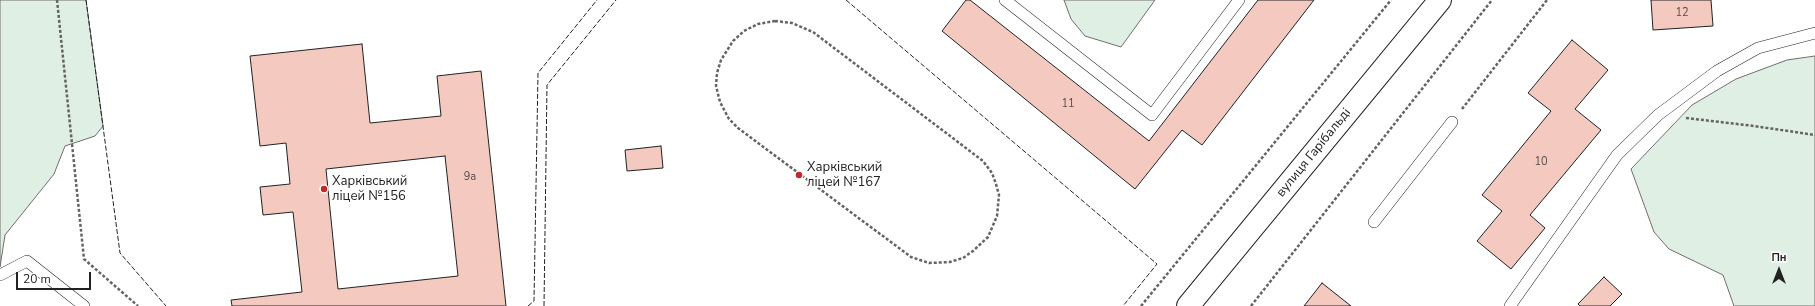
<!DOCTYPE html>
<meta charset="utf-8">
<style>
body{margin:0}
#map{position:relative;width:1815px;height:306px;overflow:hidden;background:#fff;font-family:"Nunito Sans",sans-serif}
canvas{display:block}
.north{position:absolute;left:1759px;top:250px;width:40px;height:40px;-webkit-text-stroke:3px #fff;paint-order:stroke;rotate:0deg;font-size:11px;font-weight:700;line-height:16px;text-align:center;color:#222}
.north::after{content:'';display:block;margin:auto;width:14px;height:18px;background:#222;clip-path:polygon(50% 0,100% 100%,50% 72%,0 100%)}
.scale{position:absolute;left:16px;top:272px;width:75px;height:18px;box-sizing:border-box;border:2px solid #222;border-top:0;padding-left:5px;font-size:12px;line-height:14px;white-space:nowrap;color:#222;-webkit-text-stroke:3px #fff;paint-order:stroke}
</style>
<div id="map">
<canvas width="1815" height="306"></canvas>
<div class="north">Пн</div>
<div class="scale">20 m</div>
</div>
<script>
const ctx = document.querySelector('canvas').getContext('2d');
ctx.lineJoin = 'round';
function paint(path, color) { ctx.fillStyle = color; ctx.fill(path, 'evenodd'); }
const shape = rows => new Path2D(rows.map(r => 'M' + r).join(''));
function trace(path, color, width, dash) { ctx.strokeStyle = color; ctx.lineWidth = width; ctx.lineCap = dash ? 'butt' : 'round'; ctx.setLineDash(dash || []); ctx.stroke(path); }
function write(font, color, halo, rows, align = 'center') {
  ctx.font = font + ' "Nunito Sans",sans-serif'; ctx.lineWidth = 3; ctx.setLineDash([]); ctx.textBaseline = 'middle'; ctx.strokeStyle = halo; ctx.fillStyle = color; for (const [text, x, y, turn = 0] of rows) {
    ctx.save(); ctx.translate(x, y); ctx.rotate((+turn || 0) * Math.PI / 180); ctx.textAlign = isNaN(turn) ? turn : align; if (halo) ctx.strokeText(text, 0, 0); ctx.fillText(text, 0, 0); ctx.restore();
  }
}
const green = shape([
 [0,0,86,0,103,126,95,136,65,146,54,174,5,235,0,267,0,0],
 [1064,0,1155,0,1121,47,1085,36,1071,19,1064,0],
 [1815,56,1815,306,1734,306,1723,275,1669,249,1654,232,1631,169,1692,105,1736,79,1787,60,1815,56]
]);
paint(green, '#e0efe3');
trace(green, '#6f6f6f', 1);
const building = shape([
 [966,0,970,0,1149,141,1258,0,1314,0,1202,145,1182,130,1135,189,942,31,966,0],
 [1651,0,1711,0,1713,26,1653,30,1651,0],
 [1572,40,1608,70,1575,109,1601,130,1530,215,1545,228,1511,269,1477,241,1502,211,1482,195,1551,111,1528,93,1572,40],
 [362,44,370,123,441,116,437,76,481,71,506,306,232,306,231,300,302,292,293,212,263,215,260,187,290,184,286,143,260,146,250,56,362,44],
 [445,156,458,276,338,289,326,169,445,156],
 [661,146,663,168,627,171,625,150,661,146],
 [1604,277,1622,294,1610,306,1580,306,1578,304,1604,277],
 [1322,283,1351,306,1304,306,1322,283]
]);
paint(building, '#f3c9c0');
trace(building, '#222', 1);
const service = shape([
 [1005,0,1152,115,1239,0],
 [1374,222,1452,122],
 [0,275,27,261,84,306],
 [1510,306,1617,155,1658,115,1717,71,1758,48,1815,33]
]);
const tertiary = shape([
 [1188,306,1440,0]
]);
trace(service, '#222', 12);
trace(tertiary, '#222', 24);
trace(shape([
 [57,0,84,259,138,306],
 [775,21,792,23,813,32,983,161,992,173,996,184,999,195,997,216,988,237,973,251,963,258,950,262,929,263,911,257,738,128,729,119,720,102,716,86,717,73,721,60,733,41,744,31,758,24,775,21],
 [1462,109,1547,0],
 [1686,118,1754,126,1815,135],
 [1141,306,1391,0],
 [1251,306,1492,0]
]), '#646464', 2.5, [3, 2]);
trace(service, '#fff', 11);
trace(tertiary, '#fff', 22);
trace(shape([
 [86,0,120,253,166,306],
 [846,0,1157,264,1123,306],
 [528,306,534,301,538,73,597,0],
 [544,306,547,85,616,0]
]), '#222', 1, [5, 2]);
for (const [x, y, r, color] of [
 [799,175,4,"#c62828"],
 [324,189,4,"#c62828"]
]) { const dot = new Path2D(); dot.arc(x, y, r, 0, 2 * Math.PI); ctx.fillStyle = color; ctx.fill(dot); trace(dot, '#fff', 1.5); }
write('11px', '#564c4a', null, [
 ["12",1682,13],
 ["11",1068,104],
 ["10",1541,162],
 ["9а",470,177]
]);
write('13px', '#222', '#fff', [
 ["вулиця Гарібальді",1314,153,-51]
]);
write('13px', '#222', '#fff', [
 ["Харківський",807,168],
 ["ліцей №167",807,183],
 ["Харківський",332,182],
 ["ліцей №156",332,197]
], 'left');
</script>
